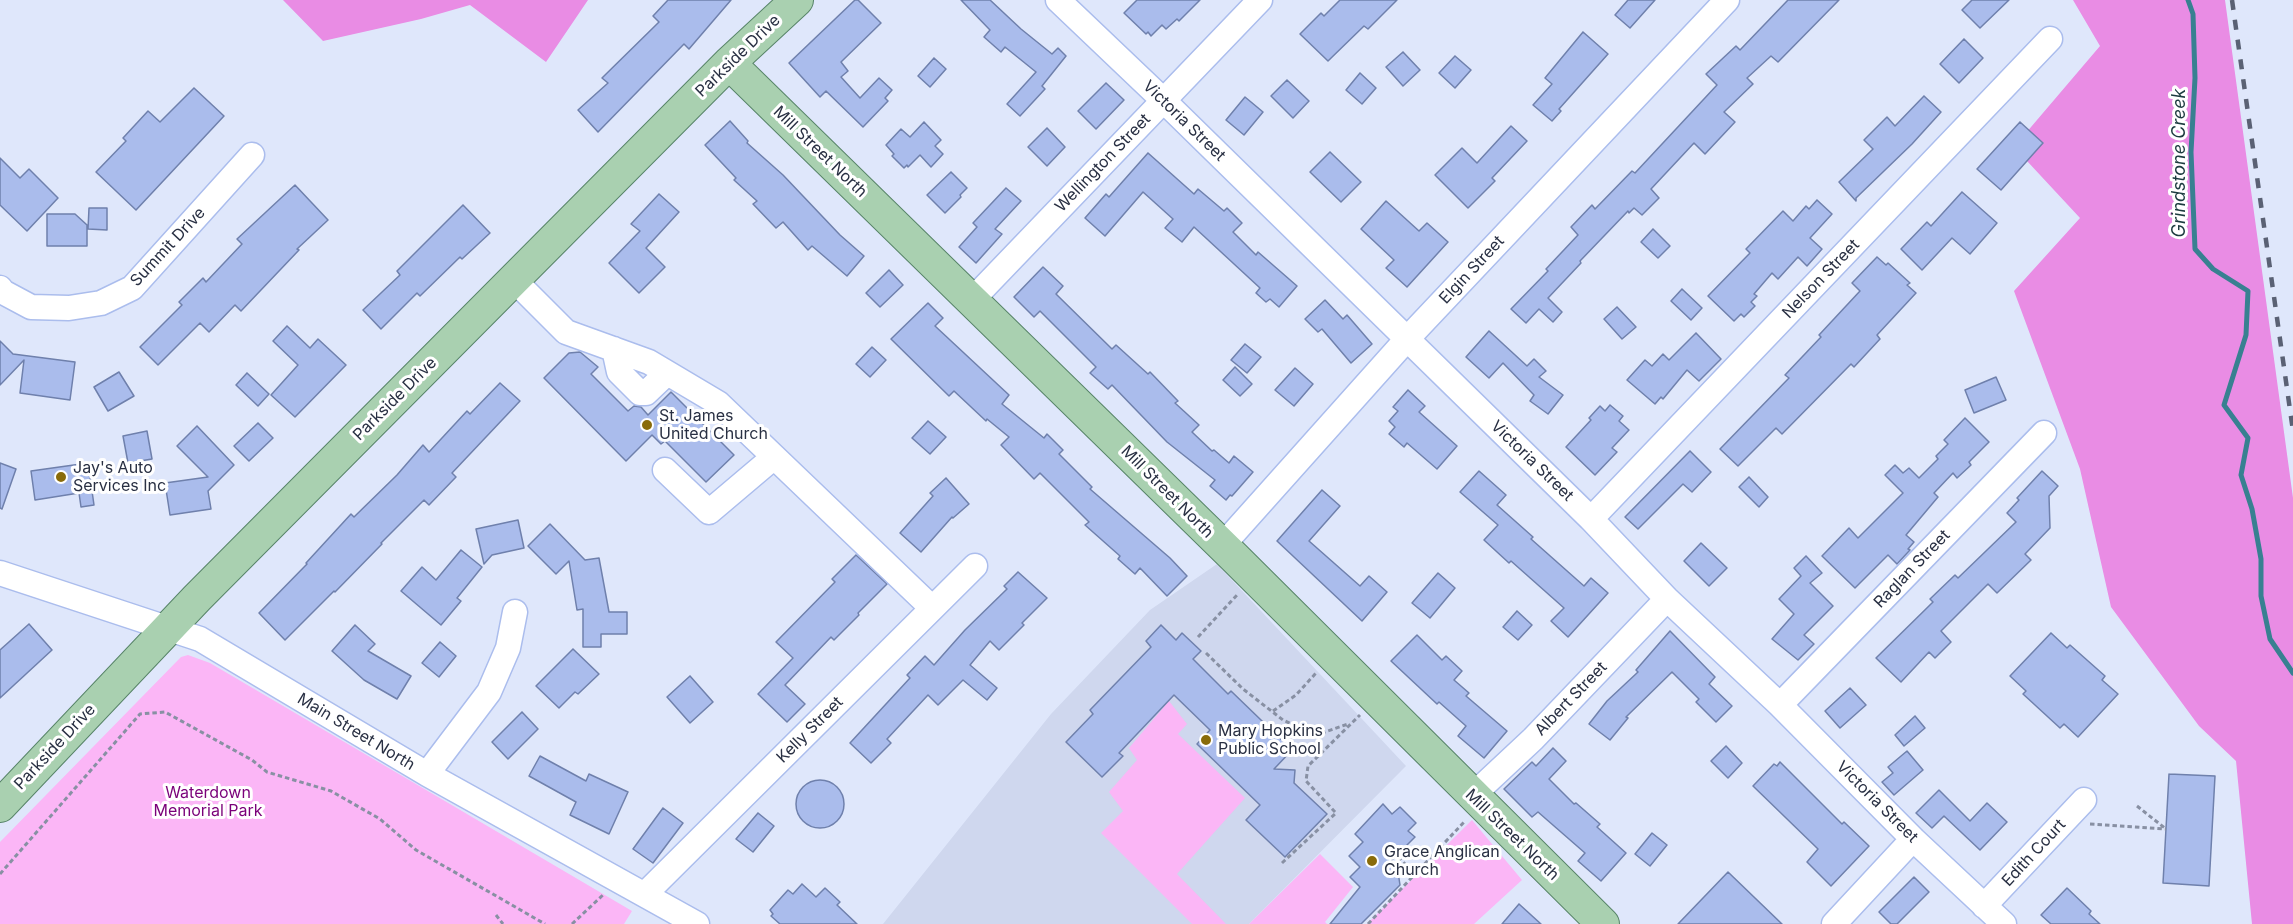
<!DOCTYPE html>
<style>
body{margin:0}
canvas{display:block;background:#dfe7fb}
</style>
<canvas width="2293" height="924"></canvas>
<script>
const ctx = document.querySelector('canvas').getContext('2d');
ctx.lineJoin = 'round';
function paint(path, color) { ctx.fillStyle = color; ctx.fill(path, 'evenodd'); }
const shape = rows => new Path2D(rows.map(r => 'M' + r).join(''));
function trace(path, color, width, dash) { ctx.strokeStyle = color; ctx.lineWidth = width; ctx.lineCap = dash ? 'butt' : 'round'; ctx.setLineDash(dash || []); ctx.stroke(path); }
function write(font, color, halo, rows, align = 'center') {
  ctx.font = font + ' Inter,sans-serif'; ctx.lineWidth = 6; ctx.setLineDash([]); ctx.textBaseline = 'middle'; ctx.strokeStyle = halo; ctx.fillStyle = color; for (const [text, x, y, turn = 0] of rows) {
    ctx.save(); ctx.translate(x, y); ctx.rotate((+turn || 0) * Math.PI / 180); ctx.textAlign = isNaN(turn) ? turn : align; if (halo) ctx.strokeText(text, 0, 0); ctx.fillText(text, 0, 0); ctx.restore();
  }
}
paint(shape([
 [1217,564,1406,766,1249,924,883,924,1051,714,1150,610]
]), '#cfd7ee');
paint(shape([
 [188,655,210,663,632,911,624,924,0,924,0,842,181,657],
 [1169,701,1187,724,1178,734,1245,798,1177,874,1226,924,1192,924,1101,833,1123,811,1109,792,1137,760,1129,748],
 [1472,820,1522,880,1474,924,1367,924],
 [1320,854,1353,887,1325,922,1327,924,1249,924]
]), '#fbb6f6');
paint(shape([
 [283,0,588,0,546,62,470,5,421,19,323,41],
 [2073,0,2225,0,2293,498,2293,924,2252,924,2236,761,2199,726,2111,607,2080,469,2014,291,2080,218,2014,147,2100,46]
]), '#e98ce4');
trace(shape([
 [2188,0,2193,14,2195,78,2191,152,2195,249,2213,269,2248,291,2246,335,2224,405,2248,438,2241,475,2252,509,2261,559,2261,596,2270,639,2293,673]
]), '#388091', 5);
const building = shape([
 [668,0,731,0,689,49,684,44,598,132,578,110,608,83,602,78,659,22,653,16,668,0],
 [855,0,858,0,881,23,841,62,848,71,841,77,860,98,879,78,892,90,885,98,888,101,863,127,826,91,820,97,789,63,855,0],
 [961,0,990,0,1021,29,1052,54,1058,48,1066,56,1042,86,1045,89,1020,116,1007,104,1036,72,1005,47,1001,52,984,37,990,30,961,0],
 [1137,0,1200,0,1179,21,1177,19,1166,29,1162,25,1151,36,1148,32,1146,34,1124,13,1137,0],
 [1340,0,1397,0,1368,29,1364,26,1328,61,1300,34,1321,13,1324,16,1340,0],
 [1628,0,1655,0,1630,28,1615,15,1628,0],
 [1788,0,1839,0,1778,62,1771,56,1747,78,1753,84,1724,112,1735,122,1705,154,1694,143,1651,189,1659,198,1642,215,1634,208,1629,213,1628,211,1580,261,1581,263,1548,298,1562,312,1553,322,1539,309,1526,323,1511,309,1548,271,1546,269,1578,235,1571,227,1592,205,1595,209,1632,171,1635,173,1717,85,1706,74,1736,46,1740,50,1788,0],
 [1972,0,2009,0,1980,28,1962,10,1972,0],
 [1583,32,1608,54,1559,109,1561,111,1552,121,1533,105,1552,84,1545,78,1583,32],
 [1964,39,1983,58,1959,83,1940,64,1964,39],
 [1403,52,1420,70,1403,86,1386,67,1403,52],
 [1455,56,1471,70,1455,88,1439,73,1455,56],
 [934,58,946,69,930,87,918,76,934,58],
 [1360,73,1376,88,1362,104,1346,90,1360,73],
 [1287,80,1309,101,1293,118,1271,96,1287,80],
 [1106,83,1124,100,1096,129,1078,111,1106,83],
 [194,88,224,116,136,210,96,172,126,141,123,138,148,111,160,122,194,88],
 [1924,96,1941,112,1912,144,1856,198,1856,201,1839,182,1873,149,1864,140,1887,117,1895,126,1924,96],
 [1245,97,1263,112,1244,135,1226,120,1245,97],
 [730,121,748,141,747,143,783,175,840,235,864,256,847,276,812,246,808,250,783,222,776,228,753,204,757,201,734,180,736,178,705,145,730,121],
 [924,122,941,140,935,146,943,154,931,167,920,155,908,167,907,165,904,168,892,156,894,154,886,145,901,129,910,137,924,122],
 [2020,122,2043,143,2001,190,1977,169,2020,122],
 [1511,126,1527,141,1492,178,1495,181,1468,208,1435,175,1462,148,1477,163,1511,126],
 [1047,128,1065,147,1047,166,1028,147,1047,128],
 [1330,152,1361,182,1341,202,1310,172,1330,152],
 [1148,153,1194,194,1198,189,1224,211,1227,208,1242,223,1233,232,1256,255,1258,252,1297,286,1279,307,1270,299,1266,302,1256,293,1260,288,1194,227,1182,242,1165,228,1173,219,1143,192,1105,236,1085,218,1106,194,1109,197,1148,153],
 [0,158,20,178,29,169,58,198,27,231,0,205,0,158],
 [951,172,967,188,960,195,961,197,945,213,927,195,951,172],
 [295,185,328,220,297,249,299,250,241,311,235,305,209,332,200,323,158,365,140,347,182,305,179,302,203,278,206,282,242,244,237,239,295,185],
 [1006,188,1021,201,995,229,1002,234,976,263,959,247,977,227,973,223,1006,188],
 [1962,192,1997,223,1970,254,1952,238,1922,270,1901,249,1927,222,1931,226,1962,192],
 [659,194,679,212,646,248,665,267,639,293,609,263,640,231,631,224,659,194],
 [1817,200,1832,214,1810,238,1822,249,1807,266,1798,257,1778,279,1772,273,1754,294,1757,296,1751,302,1755,306,1744,317,1741,314,1734,321,1708,296,1750,253,1746,249,1783,211,1793,221,1806,206,1809,209,1817,200],
 [1386,201,1419,231,1427,223,1448,242,1407,287,1386,268,1394,260,1361,229,1386,201],
 [463,205,490,233,462,259,460,257,420,296,417,293,381,329,363,310,400,275,397,271,463,205],
 [89,208,107,208,107,230,88,229,89,208],
 [47,214,75,214,87,225,87,246,47,246,47,214],
 [1653,229,1670,246,1658,258,1641,242,1653,229],
 [1877,257,1886,265,1888,263,1910,283,1907,285,1916,293,1877,335,1880,339,1854,367,1851,364,1782,434,1776,428,1738,466,1720,449,1789,378,1785,375,1821,337,1819,335,1860,291,1852,283,1877,257],
 [1043,267,1063,286,1056,294,1112,349,1116,345,1148,374,1150,372,1178,401,1175,403,1199,425,1192,432,1212,451,1214,450,1229,463,1234,456,1253,472,1232,496,1230,495,1226,500,1210,486,1215,480,1167,442,1112,385,1108,389,1090,373,1096,367,1040,311,1034,317,1014,297,1043,267],
 [889,270,903,285,880,307,866,293,889,270],
 [1682,289,1702,308,1691,320,1671,301,1682,289],
 [1325,300,1343,319,1347,315,1372,344,1351,363,1322,329,1318,332,1305,319,1325,300],
 [928,303,943,318,935,326,1009,395,1002,404,1044,438,1047,434,1063,450,1059,454,1092,487,1090,489,1170,558,1187,576,1167,596,1140,568,1135,574,1118,559,1120,556,1085,525,1089,522,1040,473,1034,479,1001,445,1009,437,987,419,986,421,954,391,949,396,891,339,928,303],
 [1617,307,1636,327,1622,339,1604,319,1617,307],
 [287,326,310,348,318,339,346,365,295,417,271,395,298,365,273,341,287,326],
 [1489,331,1527,366,1534,359,1546,371,1539,377,1563,395,1548,414,1530,401,1534,395,1503,363,1489,378,1466,357,1489,331],
 [1696,333,1721,359,1699,381,1687,370,1663,399,1661,397,1655,404,1627,380,1645,360,1652,366,1663,354,1669,360,1696,333],
 [0,341,13,354,75,362,70,400,20,393,24,360,0,385,0,341],
 [1245,344,1261,357,1247,373,1231,360,1245,344],
 [872,347,886,360,870,377,856,364,872,347],
 [580,352,598,367,591,374,628,411,634,406,641,407,648,415,671,392,734,455,706,482,665,441,661,444,652,435,626,461,544,378,569,353,580,352],
 [1235,367,1252,384,1240,396,1223,380,1235,367],
 [1295,368,1313,384,1294,406,1275,390,1295,368],
 [119,372,134,396,108,411,94,387,119,372],
 [247,373,269,394,258,406,236,385,247,373],
 [1996,377,2006,400,1974,413,1965,390,1996,377],
 [500,383,520,401,452,473,456,477,429,505,424,500,381,543,382,544,335,592,334,591,285,640,259,613,307,564,306,563,351,514,354,517,397,475,423,445,429,452,467,411,470,414,500,383],
 [1408,390,1425,406,1419,412,1457,446,1437,469,1407,443,1404,447,1389,434,1395,427,1389,421,1398,411,1393,407,1408,390],
 [1610,405,1623,416,1619,421,1629,430,1612,448,1617,452,1595,475,1566,447,1591,420,1589,418,1600,406,1605,411,1610,405],
 [1965,418,1989,442,1969,462,1971,465,1957,478,1953,473,1934,493,1938,497,1906,535,1914,542,1908,549,1910,550,1897,564,1888,555,1855,588,1822,556,1849,528,1858,538,1903,493,1885,475,1895,465,1903,473,1909,468,1919,478,1938,459,1936,456,1948,444,1944,440,1965,418],
 [928,421,946,437,930,454,912,438,928,421],
 [258,423,273,438,249,461,234,446,258,423],
 [197,426,234,465,208,491,211,509,170,515,165,483,208,477,177,446,197,426],
 [147,431,152,459,128,463,123,436,147,431],
 [1690,451,1711,472,1692,492,1683,484,1638,529,1625,517,1690,451],
 [0,463,16,469,2,509,0,508,0,463],
 [88,463,94,505,81,507,79,493,35,500,31,471,88,463],
 [1479,471,1506,495,1497,505,1533,537,1531,539,1584,586,1591,578,1608,593,1568,637,1551,621,1564,608,1511,561,1509,563,1484,540,1498,525,1460,492,1479,471],
 [2042,471,2058,486,2049,496,2050,528,2025,554,2031,560,1997,593,1988,584,1941,631,1951,642,1935,658,1929,652,1901,682,1876,658,1933,602,1930,599,1955,575,1958,578,2016,522,2007,513,2019,500,2017,498,2042,471],
 [1749,477,1768,497,1759,507,1739,487,1749,477],
 [946,478,969,504,953,518,952,517,921,552,900,533,933,496,930,493,946,478],
 [1322,490,1340,506,1309,541,1360,586,1369,576,1387,592,1362,621,1277,541,1322,490],
 [518,520,524,548,492,555,484,564,476,529,518,520],
 [550,524,585,560,599,558,609,612,627,612,627,634,601,634,601,647,583,647,583,609,577,610,569,561,556,574,528,546,550,524],
 [1701,543,1727,568,1709,586,1684,561,1701,543],
 [461,550,482,567,457,598,461,601,441,625,401,591,422,567,436,580,461,550],
 [856,555,887,584,858,613,859,615,834,640,831,637,785,685,805,704,787,722,758,694,793,658,776,642,835,582,832,579,856,555],
 [1806,556,1822,573,1810,583,1833,606,1804,635,1814,644,1798,660,1772,639,1794,614,1779,599,1801,576,1794,568,1806,556],
 [1018,572,1047,598,1022,623,1024,625,999,650,990,641,970,665,997,688,987,700,963,680,938,705,928,695,887,739,891,743,871,763,850,743,910,678,907,675,925,656,934,665,965,630,1007,589,1004,586,1018,572],
 [1438,573,1455,588,1430,618,1412,603,1438,573],
 [1517,611,1532,625,1518,640,1503,627,1517,611],
 [29,624,52,650,0,698,0,650,29,624],
 [355,625,375,644,368,651,411,676,397,699,364,680,332,651,355,625],
 [1161,625,1176,640,1182,633,1201,651,1193,659,1228,694,1231,691,1292,750,1274,769,1295,770,1294,783,1327,814,1285,857,1246,820,1260,805,1197,744,1210,730,1174,695,1119,753,1123,756,1102,777,1066,742,1093,714,1090,710,1151,647,1146,641,1161,625],
 [1670,631,1715,677,1709,684,1732,706,1716,722,1696,702,1699,699,1672,672,1626,717,1628,718,1610,740,1589,724,1607,701,1638,672,1636,670,1670,631],
 [2051,633,2067,648,2070,645,2105,676,2102,680,2118,694,2078,737,2064,724,2060,728,2023,694,2026,691,2010,676,2051,633],
 [1417,635,1442,660,1446,656,1462,671,1454,680,1469,693,1466,696,1507,731,1484,758,1458,736,1466,726,1439,702,1437,704,1391,661,1417,635],
 [440,642,456,656,439,677,422,663,440,642],
 [573,649,599,674,578,694,575,692,559,708,536,686,573,649],
 [690,676,713,702,690,723,667,697,690,676],
 [1850,688,1866,705,1840,728,1825,711,1850,688],
 [522,712,538,729,508,759,492,742,522,712],
 [1915,716,1925,728,1904,746,1895,735,1915,716],
 [1726,746,1742,763,1728,778,1711,761,1726,746],
 [1553,748,1566,761,1549,779,1574,804,1576,803,1600,824,1597,827,1626,853,1601,881,1578,861,1585,853,1538,812,1532,817,1504,789,1532,762,1536,766,1553,748],
 [1907,751,1923,770,1894,795,1882,782,1893,773,1888,767,1907,751],
 [540,756,586,781,589,774,628,792,609,834,570,815,576,802,529,776,540,756],
 [1780,762,1842,824,1844,822,1869,846,1831,886,1807,862,1818,849,1753,786,1774,764,1777,766,1780,762],
 [2169,774,2215,776,2209,886,2163,883,2169,774],
 '796 804a24 24 0 1 1 48 0a24 24 0 1 1-48 0Z',
 [1939,790,1970,821,1987,803,2007,822,1980,850,1944,816,1932,828,1916,813,1939,790],
 [1383,804,1392,814,1400,807,1416,823,1408,831,1415,837,1390,862,1398,872,1400,885,1361,924,1330,924,1360,887,1350,877,1360,867,1349,856,1363,842,1355,834,1383,804],
 [663,808,683,823,653,863,633,849,663,808],
 [758,813,774,826,753,852,736,839,758,813],
 [1652,833,1667,845,1650,866,1635,854,1652,833],
 [1728,872,1782,924,1678,924,1728,872],
 [1914,877,1929,892,1897,924,1891,924,1879,912,1914,877],
 [802,884,816,897,825,888,840,902,837,905,857,924,780,924,771,916,773,914,770,910,788,890,793,894,802,884],
 [2067,888,2091,911,2089,914,2100,924,2051,924,2041,915,2067,888],
 [1519,904,1541,924,1502,924,1519,904]
]);
paint(building, '#aabcec');
trace(building, '#6f80ac', 1.5);
const minor = shape([
 [1058,0,1163,100,1591,519,1667,599,1780,705,1913,839,2004,924],
 [514,280,566,332,649,362,718,403,932,608],
 [0,288,3,292,31,307,69,308,101,303,132,288,252,155],
 [972,300,1260,0],
 [614,349,619,372,640,393,646,393,667,373],
 [665,470,709,512,774,457],
 [1591,519,2050,39],
 [1222,546,1407,339,1727,0],
 [0,573,200,639,427,774,697,924],
 [1780,705,2044,433],
 [427,774,489,692,508,648,515,612],
 [1472,796,1533,739,1667,599],
 [645,894,975,566],
 [1984,906,2084,800],
 [1834,924,1913,839]
]);
const major = shape([
 [729,63,1234,557,1603,924],
 [0,806,197,598,729,63,797,0]
]);
trace(minor, '#abbded', 27);
trace(major, '#578468', 34);
trace(shape([
 [1198,637,1238,594],
 [1206,653,1243,689,1283,720,1304,730,1325,732,1348,724],
 [1273,711,1296,695,1316,673],
 [2137,806,2166,829],
 [2090,824,2166,829],
 [1398,857,1415,874],
 [1282,863,1336,813,1306,781,1308,766,1360,715],
 [0,874,140,714,165,712,252,760,267,772,331,791,380,819,416,850,545,924],
 [496,915,503,924],
 [572,924,604,894],
 [1368,924,1465,821]
]), '#8890a3', 3, [4.5, 3]);
trace(minor, '#fff', 24);
trace(major, '#a9d0b0', 32);
trace(shape([
 [2232,0,2293,431]
]), '#5a6174', 4.5, [10, 10]);
for (const [x, y, r, color] of [
 [647,425,6,"#896b0a"],
 [61,477,6,"#896b0a"],
 [1206,740,6,"#896b0a"],
 [1372,861,6,"#896b0a"]
]) { const dot = new Path2D(); dot.arc(x, y, r, 0, 2 * Math.PI); ctx.fillStyle = color; ctx.fill(dot); trace(dot, '#fff', 2); }
write('16px', '#293043', '#fff', [
 ["Parkside Drive",738,56,-44],
 ["Victoria Street",1184,121,44],
 ["Mill Street North",820,152,44],
 ["Wellington Street",1103,163,-46],
 ["Summit Drive",168,247,-47],
 ["Elgin Street",1472,270,-47],
 ["Nelson Street",1821,279,-46],
 ["Parkside Drive",395,399,-45],
 ["Victoria Street",1532,461,44],
 ["Mill Street North",1167,492,45],
 ["Raglan Street",1912,569,-46],
 ["Albert Street",1571,699,-46],
 ["Kelly Street",810,730,-45],
 ["Main Street North",356,732,31],
 ["Parkside Drive",55,747,-47],
 ["Victoria Street",1877,802,45],
 ["Mill Street North",1512,835,44],
 ["Edith Court",2034,853,-47]
]);
write('16px', '#293043', '#fff', [
 ["St. James",659,416],
 ["United Church",659,434],
 ["Jay's Auto",73,468],
 ["Services Inc",73,486],
 ["Mary Hopkins",1218,731],
 ["Public School",1218,749],
 ["Grace Anglican",1384,852],
 ["Church",1384,870]
], 'left');
write('16px', '#7a0079', '#fff', [
 ["Waterdown",208,793],
 ["Memorial Park",208,811]
]);
write('italic 18px', '#1d3b40', '#fff', [
 ["Grindstone Creek",2180,163,-90]
]);
</script>
